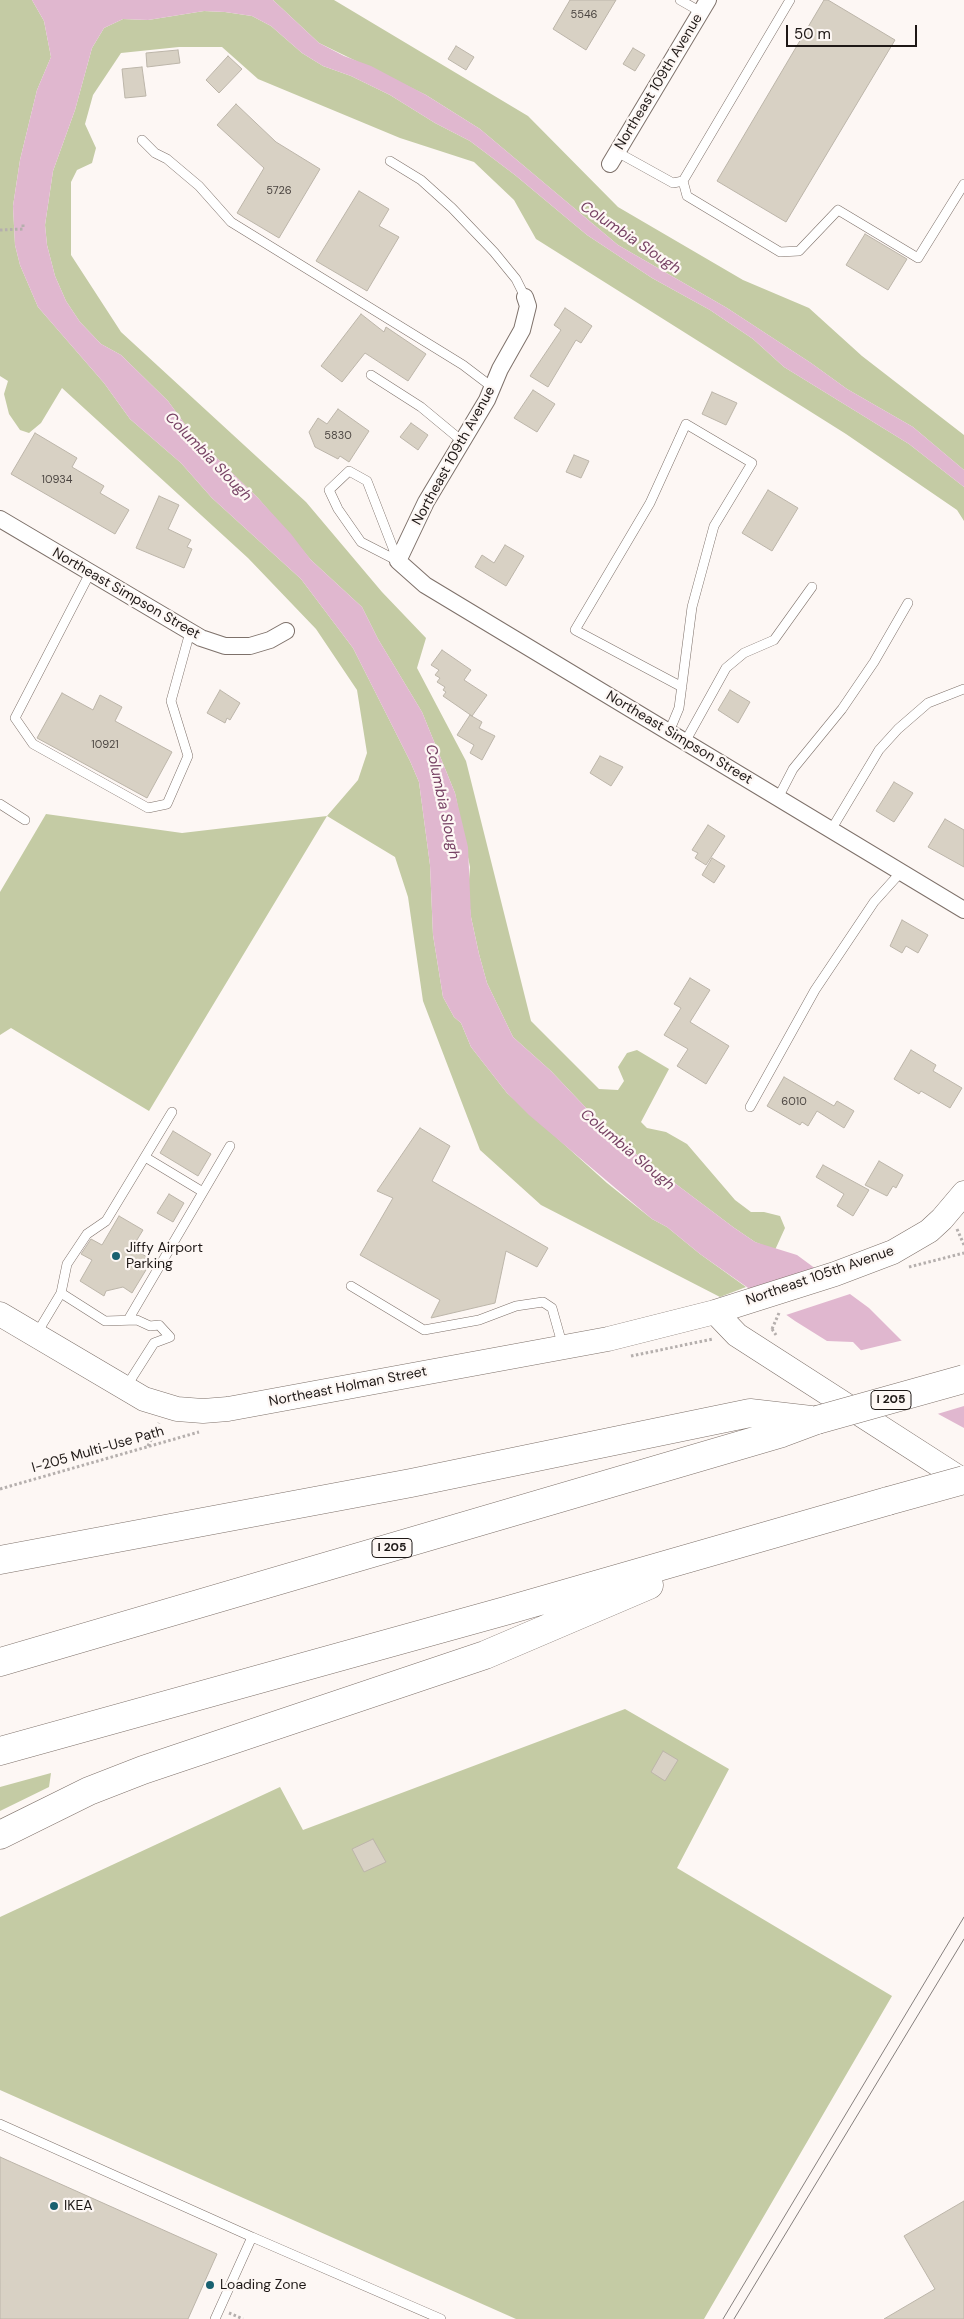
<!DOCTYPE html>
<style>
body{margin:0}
#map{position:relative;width:964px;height:2319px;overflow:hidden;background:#fdf7f4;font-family:"DM Sans",sans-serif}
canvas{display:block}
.scale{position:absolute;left:786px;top:25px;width:131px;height:22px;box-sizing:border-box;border:2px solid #1e1816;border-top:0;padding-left:6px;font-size:15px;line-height:18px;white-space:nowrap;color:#1e1816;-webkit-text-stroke:4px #fdf7f4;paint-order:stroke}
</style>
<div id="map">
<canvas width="964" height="2319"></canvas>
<div class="scale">50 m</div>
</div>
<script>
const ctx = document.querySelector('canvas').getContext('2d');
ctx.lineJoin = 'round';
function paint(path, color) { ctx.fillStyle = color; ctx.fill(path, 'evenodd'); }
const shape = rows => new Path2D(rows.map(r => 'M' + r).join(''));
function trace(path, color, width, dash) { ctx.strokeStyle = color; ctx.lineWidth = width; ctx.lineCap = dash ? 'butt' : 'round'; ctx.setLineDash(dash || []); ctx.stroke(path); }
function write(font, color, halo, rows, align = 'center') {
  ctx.font = font + ' "DM Sans",sans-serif'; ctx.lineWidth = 4.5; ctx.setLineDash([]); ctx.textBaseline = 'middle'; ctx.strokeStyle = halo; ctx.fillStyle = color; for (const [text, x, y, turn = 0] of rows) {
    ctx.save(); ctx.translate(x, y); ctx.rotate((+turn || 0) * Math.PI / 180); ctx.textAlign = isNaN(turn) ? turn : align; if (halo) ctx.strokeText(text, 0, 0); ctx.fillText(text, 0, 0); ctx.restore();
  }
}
paint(shape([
 [0,0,32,0,44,21,51,57,37,90,20,160,13,206,15,245,20,265,38,307,104,383,130,419,181,463,212,498,301,579,353,648,410,761,419,782,430,865,433,935,443,997,454,1017,461,1023,471,1047,507,1093,607,1183,652,1219,667,1227,700,1254,746,1287,720,1297,541,1205,480,1150,423,1001,408,897,395,857,327,816,149,1111,11,1028,0,1035,0,892,46,814,182,833,327,816,358,780,367,753,357,690,316,629,248,558,62,388,41,423,29,433,20,430,9,414,4,394,8,381,0,376],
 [273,0,334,0,528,116,618,207,743,280,809,308,862,356,964,435,964,470,913,427,847,389,811,363,727,308,618,245,480,129,426,95,319,43],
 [204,11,225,12,252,16,271,26,302,53,323,66,351,76,390,95,435,123,470,141,515,175,587,235,652,278,710,310,753,339,784,367,909,444,964,487,964,521,957,510,846,434,536,239,514,200,474,162,400,138,258,79,222,47,179,47,121,53,93,95,85,124,96,148,92,163,77,170,71,182,71,255,121,332,306,502,382,592,426,638,417,668,466,761,531,1021,599,1089,618,1090,624,1081,618,1067,627,1053,637,1050,669,1069,641,1122,647,1128,666,1132,687,1144,735,1200,751,1212,764,1212,780,1216,785,1228,775,1250,755,1242,733,1227,636,1154,588,1110,551,1071,513,1037,487,983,479,954,471,917,468,892,470,867,455,793,422,712,378,639,362,607,311,560,258,498,192,434,168,401,121,355,101,344,80,322,66,301,55,276,47,245,45,225,53,171,75,110,92,48,104,28,123,19,148,20],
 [625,1709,729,1769,677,1868,892,1996,704,2319,516,2319,0,2090,0,1917,280,1787,303,1830],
 [51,1773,49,1787,0,1811,0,1787]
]), '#c4cba4');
paint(shape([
 [32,0,273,0,319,43,344,56,371,66,426,95,480,129,618,245,727,308,811,363,847,389,913,427,964,470,964,487,909,444,784,367,753,339,710,310,652,278,587,235,515,175,470,141,435,123,390,95,351,76,323,66,302,53,271,26,252,16,225,12,204,11,148,20,123,19,104,28,92,48,75,110,53,171,45,225,47,245,55,276,66,301,80,322,101,344,121,355,168,401,192,434,258,498,291,534,311,560,362,607,378,639,422,712,455,793,468,847,471,917,479,954,487,983,513,1037,551,1071,588,1110,636,1154,733,1227,755,1242,797,1255,869,1308,903,1342,964,1371,964,1428,905,1396,853,1342,827,1341,795,1321,700,1254,667,1227,652,1219,529,1115,507,1093,471,1047,461,1023,454,1017,443,997,433,935,430,865,419,782,410,761,353,648,301,579,212,498,181,463,130,419,104,383,38,307,20,265,15,245,13,206,20,160,37,90,51,57,44,21]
]), '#e0b7cf');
paint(shape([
 [818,1268,853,1293,783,1316,748,1291],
 [904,1340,964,1368,964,1406,934,1415,904,1397,858,1351]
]), '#fdf7f4');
const building = shape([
 [570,0,616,0,586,50,553,29,570,0],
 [824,0,828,0,895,40,786,222,717,181,824,0],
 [456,46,474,57,466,70,448,59,456,46],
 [633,48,645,55,635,71,623,64,633,48],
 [178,50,180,63,147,67,146,53,178,50],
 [228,56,242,69,219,93,206,80,228,56],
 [142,67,146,96,125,98,122,69,142,67],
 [236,104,276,142,320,169,279,238,237,213,264,168,217,125,236,104],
 [359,191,389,209,379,226,399,237,367,291,316,261,359,191],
 [865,234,907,259,888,290,846,265,865,234],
 [565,308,592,326,581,343,576,340,548,387,530,376,561,330,554,325,565,308],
 [361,314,384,332,386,327,426,354,408,381,365,353,342,382,321,366,361,314],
 [533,390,555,404,537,432,514,418,533,390],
 [712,392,737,403,726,425,702,414,712,392],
 [338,409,369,431,349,462,340,456,338,459,315,447,309,432,318,418,327,424,338,409],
 [411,423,428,435,418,450,400,437,411,423],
 [35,433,77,458,72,467,104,486,100,493,129,510,115,534,11,474,35,433],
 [574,455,589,461,581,478,566,472,574,455],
 [768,490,798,508,772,551,742,533,768,490],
 [159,496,179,505,168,529,191,540,187,547,192,549,184,568,136,548,159,496],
 [505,545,524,556,506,586,475,567,482,555,494,563,505,545],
 [442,650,471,670,464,680,487,695,472,716,443,696,446,692,443,690,445,687,437,682,440,678,435,675,439,670,431,665,442,650],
 [220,690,240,703,230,720,227,718,225,723,207,713,220,690],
 [730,690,750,702,738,723,718,710,730,690],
 [62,693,93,710,100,695,122,707,115,721,172,752,147,798,37,738,62,693],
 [470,715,482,722,479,728,495,736,482,760,470,753,474,745,457,735,470,715],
 [600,756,623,767,611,786,590,773,600,756],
 [894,782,913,793,894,822,876,811,894,782],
 [945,819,964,830,964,867,928,847,945,819],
 [708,825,725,836,706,865,695,858,698,853,692,850,708,825],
 [712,858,725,866,714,883,702,875,712,858],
 [902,920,928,935,918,953,906,946,902,953,890,946,902,920],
 [690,978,710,990,690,1022,729,1046,706,1084,677,1066,688,1049,664,1035,681,1008,674,1004,690,978],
 [911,1050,936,1065,933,1071,962,1088,950,1108,921,1091,919,1094,894,1079,911,1050],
 [784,1077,834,1106,837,1101,854,1111,844,1128,817,1111,808,1126,802,1122,800,1125,767,1106,784,1077],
 [420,1128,450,1146,432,1181,548,1248,537,1267,506,1251,495,1303,431,1318,440,1300,360,1255,393,1198,377,1191,420,1128],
 [173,1131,211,1154,198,1176,160,1153,173,1131],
 [879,1161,903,1175,896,1188,893,1186,887,1196,865,1185,879,1161],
 [823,1165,869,1190,853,1216,837,1206,844,1194,816,1177,823,1165],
 [169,1194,184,1203,173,1222,157,1213,169,1194],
 [119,1216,143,1230,132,1248,152,1260,132,1293,123,1287,106,1291,104,1296,80,1281,92,1260,81,1254,91,1239,102,1245,119,1216],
 [663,1751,678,1760,665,1781,651,1772,663,1751],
 [373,1839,386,1862,364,1872,352,1849,373,1839],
 [0,2157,217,2254,188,2319,0,2319,0,2157],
 [964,2201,964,2319,884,2319,935,2289,904,2236,964,2201]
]);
paint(building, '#d8d1c4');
trace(building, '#bcb5a9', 1);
const lane = shape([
 [680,0,701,12],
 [790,0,683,181,687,196,780,252,799,251,838,210,918,258,964,184],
 [142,140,155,153,167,159,199,186,231,222,463,365,492,387],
 [617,152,673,183,683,181],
 [390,161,421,180,452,208,494,252,516,279,525,297],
 [371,375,421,407,462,441],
 [349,471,367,481,398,561,361,542,338,509,329,490,349,471],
 [90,573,15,718,33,744,148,808,167,804,188,756,171,701,190,632],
 [669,732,679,708,692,607,714,526,752,463,686,424,650,503,575,630,682,687],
 [685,742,726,668,744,653,774,640,812,587],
 [778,798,793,769,842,709,874,662,908,603],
 [0,804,25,820],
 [831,830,879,750,898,729,928,703,964,689],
 [750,1107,815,990,874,902,901,872],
 [145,1157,203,1192],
 [351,1286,424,1330,479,1320,516,1306,543,1302,552,1308,563,1347],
 [61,1293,67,1264,87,1234,106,1221,172,1112],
 [128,1320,230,1146],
 [37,1333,61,1293,105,1321,137,1320,150,1326,159,1325,170,1337],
 [126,1387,154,1343,170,1337],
 [0,2124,252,2237,215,2319],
 [252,2237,441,2319]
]);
const street = shape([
 [610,164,708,0],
 [525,297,528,306,522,330,500,369,487,400,426,502,398,561,425,585,964,910],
 [0,519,201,638,225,646,250,646,270,640,286,631]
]);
const secondary = shape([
 [715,1312,737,1335,964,1481],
 [0,1314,144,1399,177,1409,203,1411,228,1409,608,1339,715,1312,835,1274,893,1252,929,1231,942,1219,964,1193]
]);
const highway = shape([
 [0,1560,411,1483,750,1413,811,1420],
 [0,1662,782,1433,817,1420],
 [0,1751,505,1611,888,1501],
 [0,1835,89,1791,143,1770,485,1655,649,1585]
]);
trace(lane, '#7e716a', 10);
trace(street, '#7e716a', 18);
trace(secondary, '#7e716a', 25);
trace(highway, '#7e716a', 29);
trace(shape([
 [0,230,23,229,23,223],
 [957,1229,964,1245],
 [909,1267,964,1253],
 [772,1329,776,1335],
 [772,1329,779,1313],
 [631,1356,713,1339],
 [148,1446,159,1423],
 [0,1489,199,1432],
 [229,2313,243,2319]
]), '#b5afad', 3, [2.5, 2.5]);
trace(lane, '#fff', 9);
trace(street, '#fff', 16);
trace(secondary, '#fff', 24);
trace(highway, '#fff', 28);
trace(shape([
 [723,2319,964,1917],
 [734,2319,964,1939]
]), '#857f7d', 1);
const highwayBridge = shape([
 [817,1420,964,1379],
 [888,1501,964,1480]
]);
trace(highwayBridge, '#7e716a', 29, []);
trace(highwayBridge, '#fff', 28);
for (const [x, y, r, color] of [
 [116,1256,5,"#196170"],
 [54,2206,5,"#196170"],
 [210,2285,5,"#196170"]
]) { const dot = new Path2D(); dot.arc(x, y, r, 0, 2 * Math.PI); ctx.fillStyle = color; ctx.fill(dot); trace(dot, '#fdf7f4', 2); }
write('11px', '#4c4642', null, [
 ["5546",584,15],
 ["5726",279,191],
 ["5830",338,436],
 ["10934",57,480],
 ["10921",105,745],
 ["6010",794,1102]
]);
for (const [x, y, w] of [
 [891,1400,40],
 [392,1548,40]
]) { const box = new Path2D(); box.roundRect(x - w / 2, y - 9.5, w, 19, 4); ctx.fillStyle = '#fdf7f4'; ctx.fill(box); trace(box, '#1e1816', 1); }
write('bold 12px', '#1e1816', null, [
 ["I 205",891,1400],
 ["I 205",392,1548]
]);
write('14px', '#1e1816', '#fdf7f4', [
 ["Northeast 109th Avenue",659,82,-59],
 ["Northeast 109th Avenue",454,456,-61],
 ["Northeast Simpson Street",126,594,30],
 ["Northeast Simpson Street",679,738,31],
 ["Northeast 105th Avenue",820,1276,-19],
 ["Northeast Holman Street",348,1387,-11],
 ["I-205 Multi-Use Path",98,1450,-16]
]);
write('14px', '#1e1816', '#fdf7f4', [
 ["Jiffy Airport",126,1248],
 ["Parking",126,1264],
 ["IKEA",64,2206],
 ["Loading Zone",220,2285]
], 'left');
write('italic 15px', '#774264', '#fdf7f4', [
 ["Columbia Slough",630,238,34],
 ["Columbia Slough",208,457,46],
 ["Columbia Slough",442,802,78],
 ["Columbia Slough",627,1150,40]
]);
</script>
